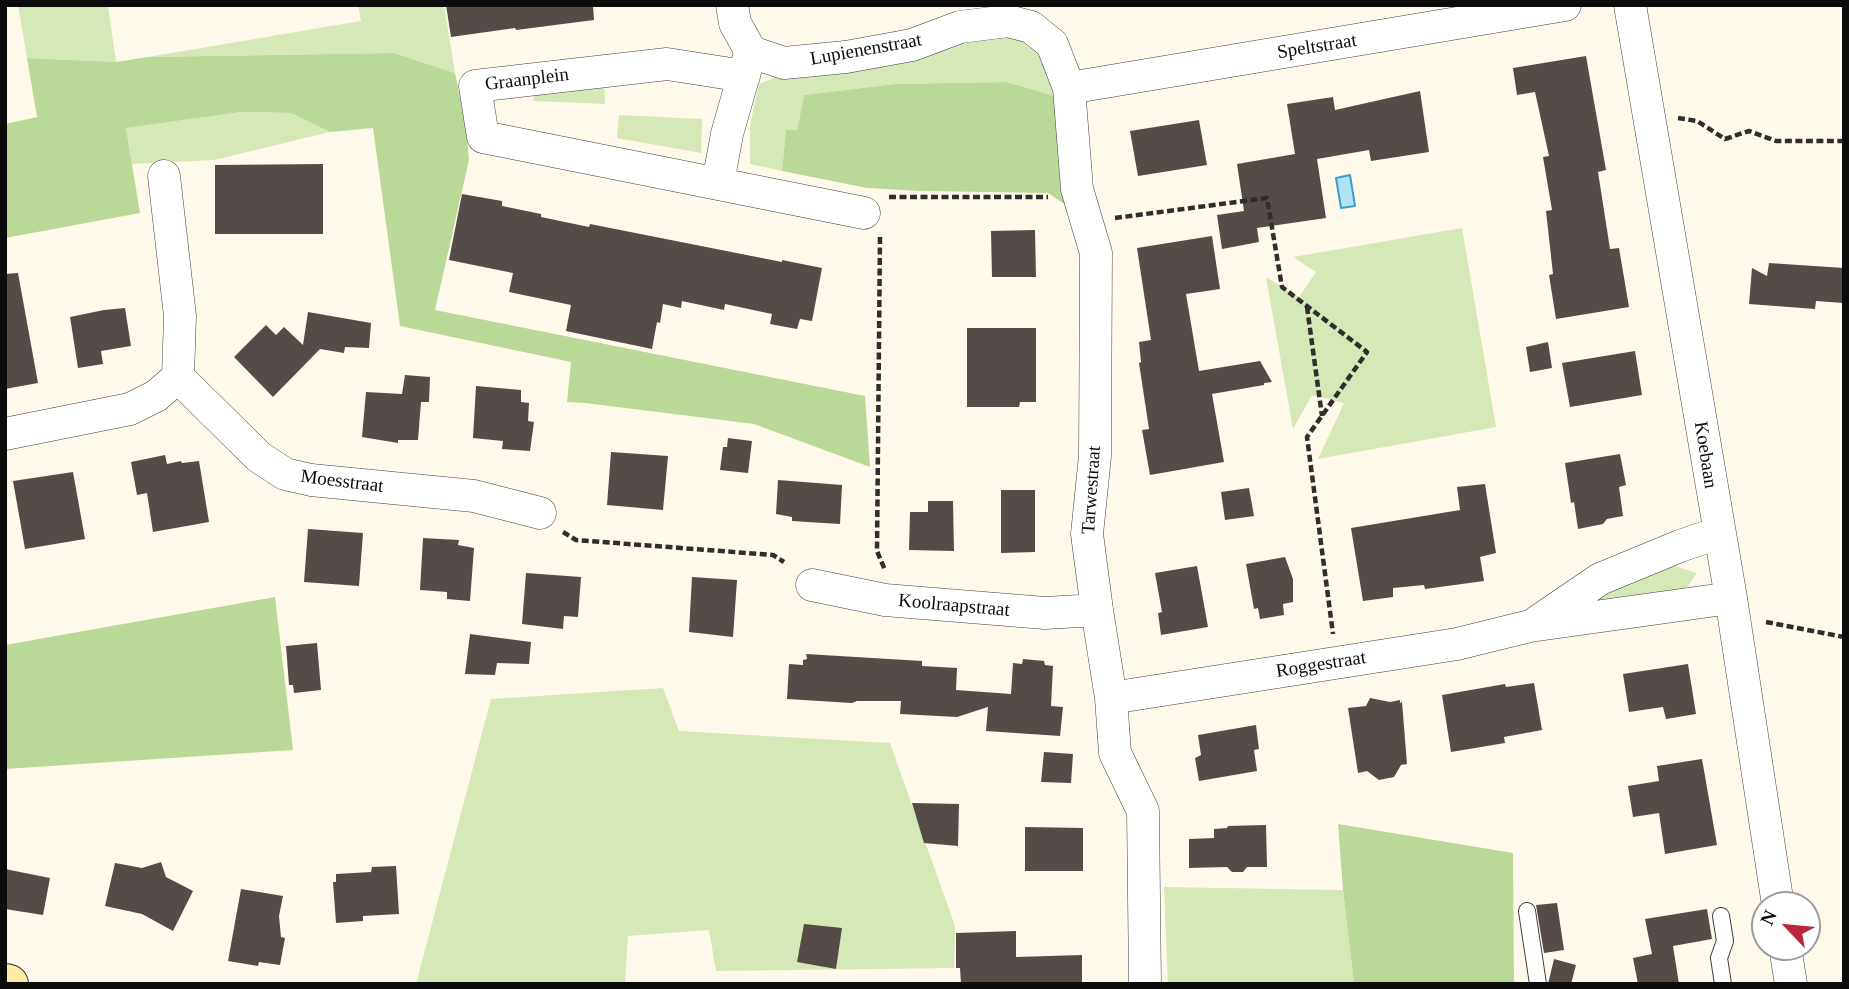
<!DOCTYPE html>
<style>
body{margin:0}
#map{position:relative;width:1849px;height:989px;overflow:hidden;background:#fff9ec;font-family:Georgia,serif}
canvas{display:block}
.frame{position:absolute;inset:0;border:7px solid #0c0c0c;pointer-events:none}
.north{position:absolute;left:1751px;top:891px;width:70px;height:70px;box-sizing:border-box;background:#fff;border:2px solid #9e9e9e;border-radius:50%;rotate:296deg;font-size:19px;font-weight:700;line-height:28px;text-align:center;color:#0c0c0c}
.north::after{content:'';display:block;margin:auto;width:24px;height:32px;background:#ba263d;clip-path:polygon(50% 0,100% 100%,50% 72%,0 100%)}
</style>
<div id="map">
<canvas width="1849" height="989"></canvas>
<div class="frame"></div>
<div class="north">N</div>
</div>
<script>
const ctx = document.querySelector('canvas').getContext('2d');
ctx.lineJoin = 'round';
function paint(path, color) { ctx.fillStyle = color; ctx.fill(path, 'evenodd'); }
const shape = rows => new Path2D(rows.map(r => 'M' + r).join(''));
function trace(path, color, width, dash) { ctx.strokeStyle = color; ctx.lineWidth = width; ctx.lineCap = dash ? 'butt' : 'round'; ctx.setLineDash(dash || []); ctx.stroke(path); }
function write(font, color, halo, rows, align = 'center') {
  ctx.font = font + ' Georgia,serif'; ctx.lineWidth = 7; ctx.setLineDash([]); ctx.textBaseline = 'middle'; ctx.strokeStyle = halo; ctx.fillStyle = color; for (const [text, x, y, turn = 0] of rows) {
    ctx.save(); ctx.translate(x, y); ctx.rotate((+turn || 0) * Math.PI / 180); ctx.textAlign = isNaN(turn) ? turn : align; if (halo) ctx.strokeText(text, 0, 0); ctx.fillText(text, 0, 0); ctx.restore();
  }
}
paint(shape([
 [18,5,108,5,116,62,27,58],
 [358,5,444,5,455,73,394,53,148,57,361,21],
 [1012,31,1041,48,1054,96,1007,82,895,84,804,95,797,130,786,131,782,171,750,164,750,125,759,84,789,72,961,39],
 [604,83,605,104,533,101,534,93],
 [241,112,291,113,330,132,214,160,132,164,126,128],
 [619,115,702,119,701,153,617,138],
 [1462,228,1496,427,1318,459,1344,403,1312,395,1293,429,1266,277,1299,297,1316,272,1293,257],
 [1675,566,1697,573,1688,586,1676,594,1595,607,1588,599,1647,569],
 [663,688,679,731,890,743,955,926,954,968,716,971,709,930,628,936,625,984,416,984,491,699],
 [1164,887,1343,890,1354,984,1168,984]
]), '#d5e8b6');
paint(shape([
 [394,53,455,73,466,128,469,160,435,310,865,396,870,467,754,424,585,403,567,402,571,362,400,326,373,128,330,132,291,113,241,112,126,128,140,213,5,238,5,124,37,117,27,58,116,62,148,57],
 [1007,82,1054,96,1058,115,1066,205,1048,193,921,191,867,188,782,171,786,130,797,130,804,95,895,84],
 [275,597,293,750,5,769,5,645],
 [1338,824,1513,853,1514,984,1354,984,1343,890]
]), '#bbd996');
const water = shape([
 [1350,175,1355,206,1341,208,1336,178,1350,175]
]);
paint(water, '#b1e3f5');
trace(water, '#39a0cb', 2);
paint(shape([
 [446,5,593,5,594,20,516,30,515,28,451,37],
 [1586,56,1606,170,1598,172,1610,249,1619,248,1629,307,1556,319,1549,275,1553,274,1546,211,1552,210,1543,157,1549,156,1535,92,1517,95,1513,68],
 [1420,91,1429,152,1371,161,1369,150,1317,159,1326,218,1257,228,1259,242,1222,249,1217,215,1244,211,1237,164,1295,154,1287,104,1333,97,1335,110],
 [1199,120,1207,165,1138,176,1130,131],
 [323,164,323,234,215,234,215,165],
 [462,194,502,201,502,206,541,214,541,217,589,227,590,224,782,262,782,260,822,268,812,321,800,319,797,329,770,324,772,314,725,304,724,310,682,301,681,308,663,304,660,323,657,322,652,349,566,331,571,305,509,292,513,273,449,260],
 [1035,230,1036,277,992,277,991,231],
 [1212,236,1220,289,1186,294,1199,371,1260,361,1272,382,1264,383,1264,385,1212,394,1224,462,1150,475,1142,430,1149,429,1139,363,1141,362,1139,342,1151,340,1137,248],
 [1769,263,1844,268,1844,303,1816,301,1815,309,1749,304,1752,268,1767,276],
 [18,273,38,383,5,389,5,274],
 [125,308,131,346,101,351,103,364,78,368,70,317,104,310],
 [308,312,371,323,369,348,345,347,344,353,320,349,273,397,234,357,266,325,276,335,284,327,303,345],
 [967,328,1036,328,1036,402,1020,402,1019,407,967,407],
 [1548,342,1552,368,1530,372,1526,347],
 [1635,351,1642,395,1570,407,1562,363],
 [405,375,430,377,429,402,421,402,418,440,398,440,398,443,362,437,366,392,402,394],
 [476,386,521,390,521,402,529,403,528,421,534,422,530,451,502,449,503,441,473,438],
 [728,438,752,441,748,473,720,470,723,447,727,447],
 [611,452,668,456,663,510,607,505],
 [1620,454,1626,485,1619,487,1623,516,1607,519,1603,524,1578,529,1574,502,1571,503,1565,463],
 [165,455,167,464,181,461,182,463,199,461,209,522,153,532,147,493,137,495,131,462],
 [73,472,85,539,25,549,13,481],
 [778,480,842,485,840,524,792,521,792,517,776,514],
 [1485,484,1496,553,1480,557,1484,581,1425,589,1424,585,1393,588,1393,597,1363,601,1351,528,1460,510,1457,487],
 [1249,488,1254,516,1225,520,1221,492],
 [1001,490,1035,490,1035,552,1001,553],
 [928,501,953,501,954,551,909,550,910,512,928,512],
 [308,529,363,533,359,586,304,582],
 [423,538,459,540,458,545,474,548,470,601,447,599,447,592,420,590],
 [1285,557,1293,579,1293,602,1283,604,1284,615,1260,619,1258,608,1254,609,1246,564],
 [1197,566,1208,627,1161,635,1158,613,1162,612,1155,573],
 [526,573,581,577,578,617,564,616,563,629,522,624],
 [692,577,737,580,733,637,689,632],
 [470,634,531,642,529,664,497,663,495,675,465,674],
 [317,643,321,690,294,693,293,685,289,685,286,646],
 [806,654,922,661,922,666,957,668,956,690,1011,694,1013,663,1022,664,1023,659,1044,661,1045,665,1053,666,1051,706,1063,707,1060,736,986,731,988,707,957,717,900,714,901,701,857,701,852,703,787,699,789,664,803,665,803,660,807,659],
 [1688,664,1696,714,1666,719,1663,707,1629,712,1623,674],
 [1534,683,1542,730,1504,737,1505,743,1451,752,1442,695,1505,684,1506,687],
 [1370,698,1390,702,1400,700,1400,703,1402,702,1407,764,1401,765,1394,777,1379,780,1367,771,1358,773,1348,708,1366,706],
 [1256,725,1259,749,1254,750,1257,771,1199,781,1195,758,1201,755,1198,735],
 [1044,752,1073,754,1071,783,1041,782],
 [1702,759,1717,845,1665,854,1659,813,1633,817,1628,786,1659,781,1657,766],
 [912,803,959,804,958,846,924,843],
 [1266,825,1267,867,1247,867,1243,872,1232,872,1227,867,1189,868,1189,839,1214,838,1214,829,1227,828,1228,826],
 [1025,827,1083,828,1083,871,1025,871],
 [161,862,166,877,193,891,173,931,142,914,105,906,115,863,142,868],
 [396,866,399,914,363,916,363,921,336,923,333,882,336,882,336,874,371,872,372,867],
 [5,869,50,878,43,915,5,909],
 [241,889,283,896,279,916,281,937,285,938,280,965,259,962,258,966,228,961],
 [1557,903,1564,950,1544,953,1536,905],
 [1707,909,1712,939,1673,946,1679,984,1638,984,1633,958,1652,954,1645,919],
 [804,924,842,928,836,969,797,962],
 [1016,931,1016,957,1082,955,1082,984,961,984,960,968,956,968,956,933],
 [1554,959,1576,965,1571,984,1548,984]
]), '#554c49');
const lane = shape([
 [1527,911,1538,984],
 [1721,916,1725,941,1719,958,1723,984]
]);
const street = shape([
 [732,5,735,23,751,52,784,63,846,57,912,45,960,27,1008,21,1031,27,1052,44,1069,88,1077,189,1096,253,1095,456,1087,534,1097,610,1111,698,1115,753,1143,811,1145,984],
 [1630,5,1731,598,1778,905],
 [744,76,667,64,475,86,483,137,864,213],
 [1069,88,1565,5],
 [164,176,180,316,178,377,259,457,285,474,311,480,474,496,540,513],
 [718,183,727,134,749,57],
 [5,434,130,409,156,396,178,377],
 [812,585,885,600,1045,613,1097,610],
 [1537,622,1600,579,1680,546,1718,533],
 [1111,698,1457,644,1530,626,1731,598],
 [1785,947,1791,984]
]);
const secondary = shape([
 [5,983,9,984]
]);
trace(lane, '#3f3f3f', 18);
trace(street, '#3f3f3f', 33);
trace(secondary, '#2e2e2e', 40);
trace(shape([
 [1678,118,1697,121,1725,139,1749,131,1776,141,1844,141],
 [889,197,1048,197],
 [1115,218,1267,198,1282,287,1367,352,1307,437,1333,634],
 [880,237,877,551,885,570],
 [1307,307,1322,416],
 [563,532,576,540,773,555,784,562],
 [1766,622,1844,637]
]), '#2e2e2e', 4.5, [7, 3.5]);
trace(lane, '#fff', 16);
trace(street, '#fff', 32);
trace(secondary, '#feeba7', 38);
write('19px', '#0c0c0c', '#fff', [
 ["Speltstraat",1317,47,-9],
 ["Lupienenstraat",866,50,-10],
 ["Graanplein",527,80,-7],
 ["Koebaan",1705,455,81],
 ["Moesstraat",342,482,7],
 ["Tarwestraat",1092,490,-86],
 ["Koolraapstraat",954,606,5],
 ["Roggestraat",1321,665,-9]
]);
</script>
